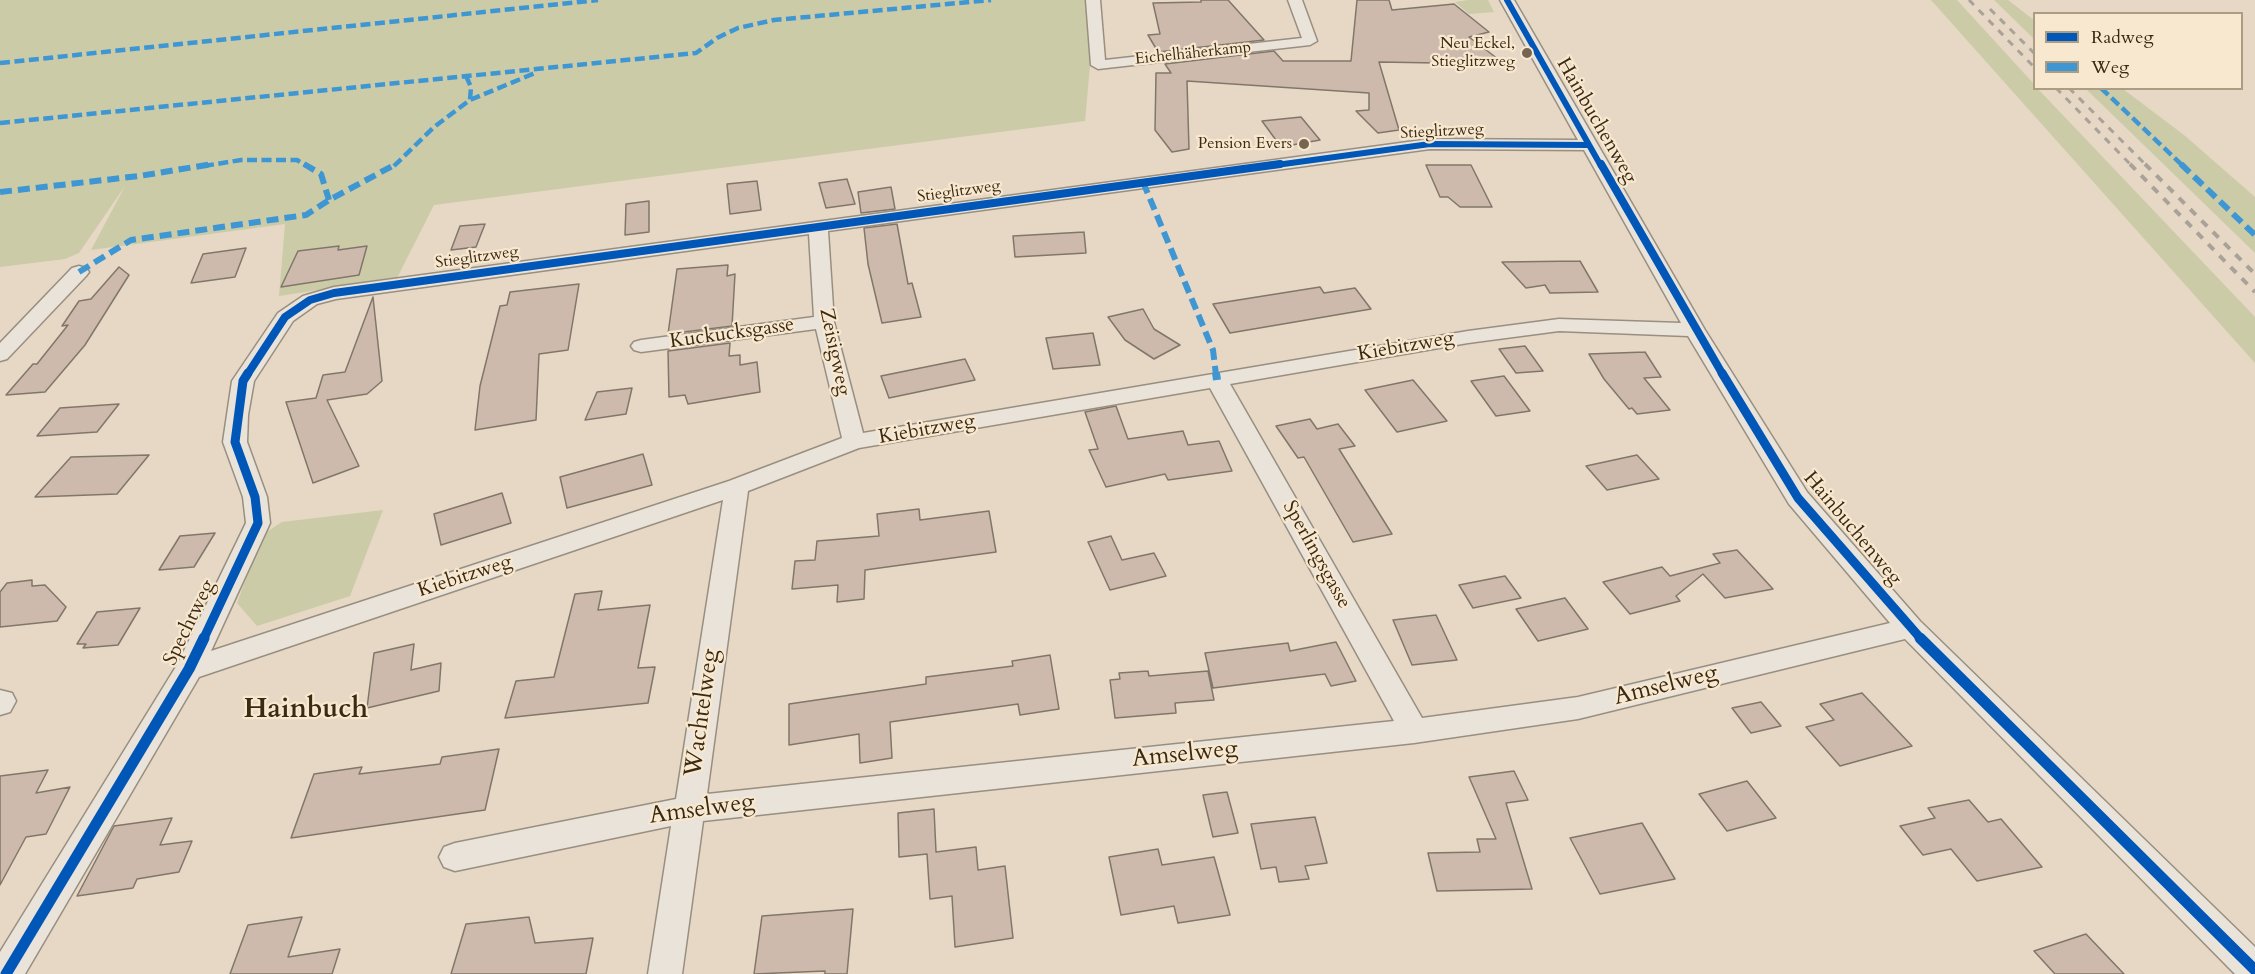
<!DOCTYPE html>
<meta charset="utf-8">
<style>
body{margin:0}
#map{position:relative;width:2255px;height:974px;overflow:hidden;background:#e6d8c4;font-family:Cardo,serif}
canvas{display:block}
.legend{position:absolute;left:2033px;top:12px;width:210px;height:78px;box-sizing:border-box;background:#f8e8d0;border:2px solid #ac9c84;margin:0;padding:8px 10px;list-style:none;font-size:18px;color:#3a2913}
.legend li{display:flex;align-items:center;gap:12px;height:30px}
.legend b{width:30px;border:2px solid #ac9c84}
</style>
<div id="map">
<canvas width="2255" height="974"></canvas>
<ul class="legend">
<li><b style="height:8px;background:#0057b8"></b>Radweg</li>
<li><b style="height:8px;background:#3e96d3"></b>Weg</li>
</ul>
</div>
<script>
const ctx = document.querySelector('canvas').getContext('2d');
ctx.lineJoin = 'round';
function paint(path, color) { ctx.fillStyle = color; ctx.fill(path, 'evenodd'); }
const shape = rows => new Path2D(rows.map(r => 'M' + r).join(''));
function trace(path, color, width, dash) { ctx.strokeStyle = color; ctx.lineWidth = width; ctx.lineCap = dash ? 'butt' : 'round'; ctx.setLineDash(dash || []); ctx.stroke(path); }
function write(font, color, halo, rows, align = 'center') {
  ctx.font = font + ' Cardo,serif'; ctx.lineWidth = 4.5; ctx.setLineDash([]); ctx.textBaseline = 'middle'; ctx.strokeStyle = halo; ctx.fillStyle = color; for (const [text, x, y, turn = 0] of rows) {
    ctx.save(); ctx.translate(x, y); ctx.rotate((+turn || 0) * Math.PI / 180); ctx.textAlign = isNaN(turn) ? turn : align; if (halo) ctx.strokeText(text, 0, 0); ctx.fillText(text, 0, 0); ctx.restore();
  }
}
paint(shape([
 [0,0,1096,0,1085,121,434,205,397,278,279,296,285,224,91,250,125,186,79,253,65,259,0,267],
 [1469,0,1488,0,1494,12,1469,14,1455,2],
 [1931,0,1957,0,2034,84,2034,88,2038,89,2255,317,2255,363],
 [1994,0,2008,0,2034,20,2034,39],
 [2086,89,2123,89,2184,135,2255,197,2255,253],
 [383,510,350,596,257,626,237,603,262,535,282,522]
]), '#cbcba8');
const building = shape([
 [1201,0,1228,0,1264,40,1158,52,1148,35,1160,34,1153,3,1201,2,1201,0],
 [1357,0,1389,0,1392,10,1454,4,1489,32,1469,37,1498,59,1491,60,1496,64,1379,62,1399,130,1378,133,1356,111,1369,110,1369,93,1187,81,1189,149,1172,152,1155,130,1156,73,1171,73,1165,64,1274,51,1283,61,1351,61,1357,0],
 [1301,117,1320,140,1281,147,1262,121,1301,117],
 [1426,165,1471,165,1492,207,1460,207,1448,197,1440,197,1426,165],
 [847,179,855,204,826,208,819,183,847,179],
 [757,181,761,210,730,214,727,184,757,181],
 [891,187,895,209,861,213,858,192,891,187],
 [649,201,649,232,625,235,626,204,649,201],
 [485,224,476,247,451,250,460,226,485,224],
 [897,224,908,284,912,283,921,317,882,323,868,264,864,228,897,224],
 [1084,232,1086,253,1015,257,1013,236,1084,232],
 [339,246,338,250,367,246,359,275,281,287,298,251,339,246],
 [246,248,235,277,191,283,203,254,246,248],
 [1580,261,1598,292,1550,293,1545,285,1526,288,1502,262,1580,261],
 [728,265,727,276,735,274,732,326,668,334,677,269,728,265],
 [119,267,129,275,85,345,45,392,6,395,33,364,37,364,68,325,62,326,79,301,91,299,119,267],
 [579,284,568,350,539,354,536,420,475,430,480,386,500,306,507,305,510,292,579,284],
 [1320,287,1324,293,1355,288,1371,309,1230,333,1213,304,1320,287],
 [373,297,382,381,367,394,327,400,359,466,313,483,286,402,316,398,323,375,345,372,373,297],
 [1143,309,1154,329,1180,345,1154,359,1125,340,1108,317,1143,309],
 [1093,333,1100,365,1053,369,1046,338,1093,333],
 [730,343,729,356,740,355,740,365,757,362,760,392,688,404,685,395,669,397,668,351,730,343],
 [1525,346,1543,371,1516,373,1499,349,1525,346],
 [1645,352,1661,377,1644,378,1670,410,1637,414,1632,408,1629,409,1604,379,1589,354,1645,352],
 [965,359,975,380,889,398,881,376,965,359],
 [1504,376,1530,411,1496,416,1471,381,1504,376],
 [1413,380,1447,421,1397,432,1365,390,1413,380],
 [632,388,626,414,585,420,597,392,632,388],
 [119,404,97,432,37,436,60,408,119,404],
 [1116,406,1128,439,1183,431,1188,445,1219,441,1232,471,1168,480,1165,474,1106,487,1089,450,1098,449,1085,412,1116,406],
 [1310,419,1317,429,1338,424,1355,446,1339,449,1392,534,1353,542,1304,457,1298,458,1276,426,1310,419],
 [643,454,652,485,567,508,560,477,643,454],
 [149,455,117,494,35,497,71,457,149,455],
 [1637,455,1659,479,1607,490,1586,466,1637,455],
 [502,493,511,523,441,545,434,514,502,493],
 [919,509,920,520,989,511,996,552,865,570,864,599,837,602,838,585,792,589,795,561,815,560,817,541,879,536,877,514,919,509],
 [215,533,194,567,159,570,180,536,215,533],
 [1111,536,1122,560,1154,553,1166,576,1110,590,1088,542,1111,536],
 [1737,550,1773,589,1725,598,1703,574,1676,596,1680,601,1630,614,1603,582,1662,567,1670,576,1720,563,1713,554,1737,550],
 [1505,576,1521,598,1473,608,1459,585,1505,576],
 [32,580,32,586,45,585,66,607,57,621,0,627,0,592,7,583,32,580],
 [602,591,598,610,650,605,638,668,655,667,648,703,505,718,516,681,554,677,575,594,602,591],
 [1565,598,1588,629,1538,641,1516,609,1565,598],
 [140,608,118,645,83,648,86,644,77,644,97,612,140,608],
 [1436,615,1457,660,1412,665,1393,620,1436,615],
 [1336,642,1356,681,1331,686,1325,674,1213,688,1205,653,1288,643,1290,651,1336,642],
 [414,644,411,670,441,663,439,691,367,708,374,653,414,644],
 [1050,655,1059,709,1020,715,1018,704,890,722,892,758,860,763,859,734,789,745,789,704,926,684,926,677,1013,666,1012,661,1050,655],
 [1148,671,1149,676,1208,671,1214,700,1175,703,1176,713,1115,718,1110,680,1120,679,1119,673,1148,671],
 [1862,693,1912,746,1840,766,1806,727,1834,720,1820,704,1862,693],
 [1761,702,1781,726,1751,733,1732,708,1761,702],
 [499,749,485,810,291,838,314,774,362,767,359,774,440,764,442,757,499,749],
 [48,770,36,793,70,787,46,834,26,837,0,885,0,776,48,770],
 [1514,771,1528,800,1506,803,1532,889,1437,891,1428,853,1480,852,1477,839,1496,839,1469,777,1514,771],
 [1747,781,1776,818,1727,831,1699,794,1747,781],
 [1227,792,1238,833,1213,837,1203,795,1227,792],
 [1969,800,1988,822,2001,819,2042,867,1977,881,1951,849,1923,855,1900,826,1935,818,1928,808,1969,800],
 [934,809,936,852,976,847,978,870,1005,866,1013,938,955,947,952,896,930,899,927,854,899,857,898,813,934,809],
 [1315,817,1327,863,1305,866,1309,879,1279,882,1276,867,1261,869,1251,824,1315,817],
 [172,818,160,845,192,841,179,872,137,879,133,888,77,896,114,826,172,818],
 [1642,823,1675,879,1600,894,1570,838,1642,823],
 [1158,849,1162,865,1214,857,1230,915,1178,923,1174,906,1121,915,1109,857,1158,849],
 [853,909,847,974,825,974,825,971,754,974,762,916,853,909],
 [302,917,288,957,340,949,332,974,230,974,248,925,302,917],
 [529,917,535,943,593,938,586,974,451,974,466,924,529,917],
 [2086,934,2124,974,2055,974,2034,951,2086,934]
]);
paint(building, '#cdbaad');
trace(building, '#80776a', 1.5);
const minor = shape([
 [1086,0,1100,0,1105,60,1302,38,1288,0,1302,0,1317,41,1310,45,1098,69,1091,65,1086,0],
 [1500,0,1514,0,1705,330,1807,492,1920,621,2255,947,2255,974,2235,974,1905,639,1578,719,1414,743,703,821,682,974,648,974,671,826,455,871,444,867,439,857,444,847,455,843,676,799,723,500,199,677,25,974,0,974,0,952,177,665,246,523,243,497,223,442,232,381,278,313,303,296,334,287,1430,139,1578,140,1500,0],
 [1430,149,1584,150,1681,323,1559,319,1468,331,863,433,834,322,828,231,1430,149],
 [809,234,814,317,641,340,634,342,631,346,634,350,641,352,816,329,842,438,729,481,211,651,270,523,267,497,247,442,248,415,254,381,293,321,317,304,336,299,809,234],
 [1559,331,1688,336,1789,504,1890,623,1578,697,1422,718,1230,384,1468,343,1559,331],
 [1210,388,1394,721,707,794,748,491,859,448,1210,388],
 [79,266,86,268,89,272,86,276,7,359,0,361,0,343,72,268,79,266],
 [0,690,12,693,16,701,10,712,0,715,0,690]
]);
trace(minor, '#998f81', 3);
paint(minor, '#eae3d9');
trace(shape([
 [1969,0,2034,67],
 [1990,9,2034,53],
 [2056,88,2132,166],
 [2069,88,2147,166]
]), '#aaa299', 3, [7, 7]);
trace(shape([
 [2130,164,2255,292],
 [2145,164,2255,274]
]), '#aaa299', 4, [8, 8]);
trace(shape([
 [0,63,598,0],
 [466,76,471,87,470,100],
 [2101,88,2183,166],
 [0,123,696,53,717,38,738,28,774,20,991,0],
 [204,166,241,160,297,160,307,166],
 [394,166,434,127,470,100,535,73]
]), '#3e96d3', 4.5, [10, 4.5]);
trace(shape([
 [304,164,321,174,329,200],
 [2181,164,2255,235],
 [1143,182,1213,350,1216,375],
 [0,192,139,176,213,164],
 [79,272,131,240,306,215,329,200,396,164]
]), '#3e96d3', 6, [12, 6]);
trace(shape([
 [1216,373,1217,380]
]), '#3e96d3', 8, [15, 8]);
trace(shape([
 [1507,0,1601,166],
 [1269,166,1430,144,1589,145]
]), '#0057b8', 6);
trace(shape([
 [1601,164,1723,375],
 [247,375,285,317,310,300,334,293,1280,164]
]), '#0057b8', 8);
trace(shape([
 [1722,373,1798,498,1922,640],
 [203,640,258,523,255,497,235,442,243,381,248,373]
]), '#0057b8', 9);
trace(shape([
 [1920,638,2255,970],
 [6,974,189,669,204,638]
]), '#0057b8', 11);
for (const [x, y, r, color] of [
 [1527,53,6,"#766651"],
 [1304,144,6,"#766651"]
]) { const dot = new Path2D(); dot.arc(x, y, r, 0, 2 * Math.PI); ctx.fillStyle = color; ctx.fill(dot); trace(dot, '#f8e8d0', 2); }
write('16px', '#3a2913', '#f8e8d0', [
 ["Neu Eckel,",1515,44],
 ["Stieglitzweg",1515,62],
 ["Pension Evers",1292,144]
], 'right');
write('16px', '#3a2913', '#f8e8d0', [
 ["Eichelhäherkamp",1193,54,-6],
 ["Stieglitzweg",1442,132,-3],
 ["Stieglitzweg",959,192,-8],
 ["Stieglitzweg",477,258,-8]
]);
write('20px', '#3a2913', '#f8e8d0', [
 ["Hainbuchenweg",1596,121,60],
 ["Kuckucksgasse",732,334,-8],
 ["Kiebitzweg",1406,347,-10],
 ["Zeisigweg",834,352,78],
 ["Kiebitzweg",927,430,-10],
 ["Hainbuchenweg",1852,529,50],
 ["Sperlingsgasse",1316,555,61],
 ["Kiebitzweg",465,577,-18],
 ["Spechtweg",190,623,-64]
]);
write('24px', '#3a2913', '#f8e8d0', [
 ["Amselweg",1666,686,-14],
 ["Wachtelweg",703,713,-82],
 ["Amselweg",1185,755,-6],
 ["Amselweg",702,810,-8]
]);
write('bold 27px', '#3a2913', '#f8e8d0', [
 ["Hainbuch",306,711]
]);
</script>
